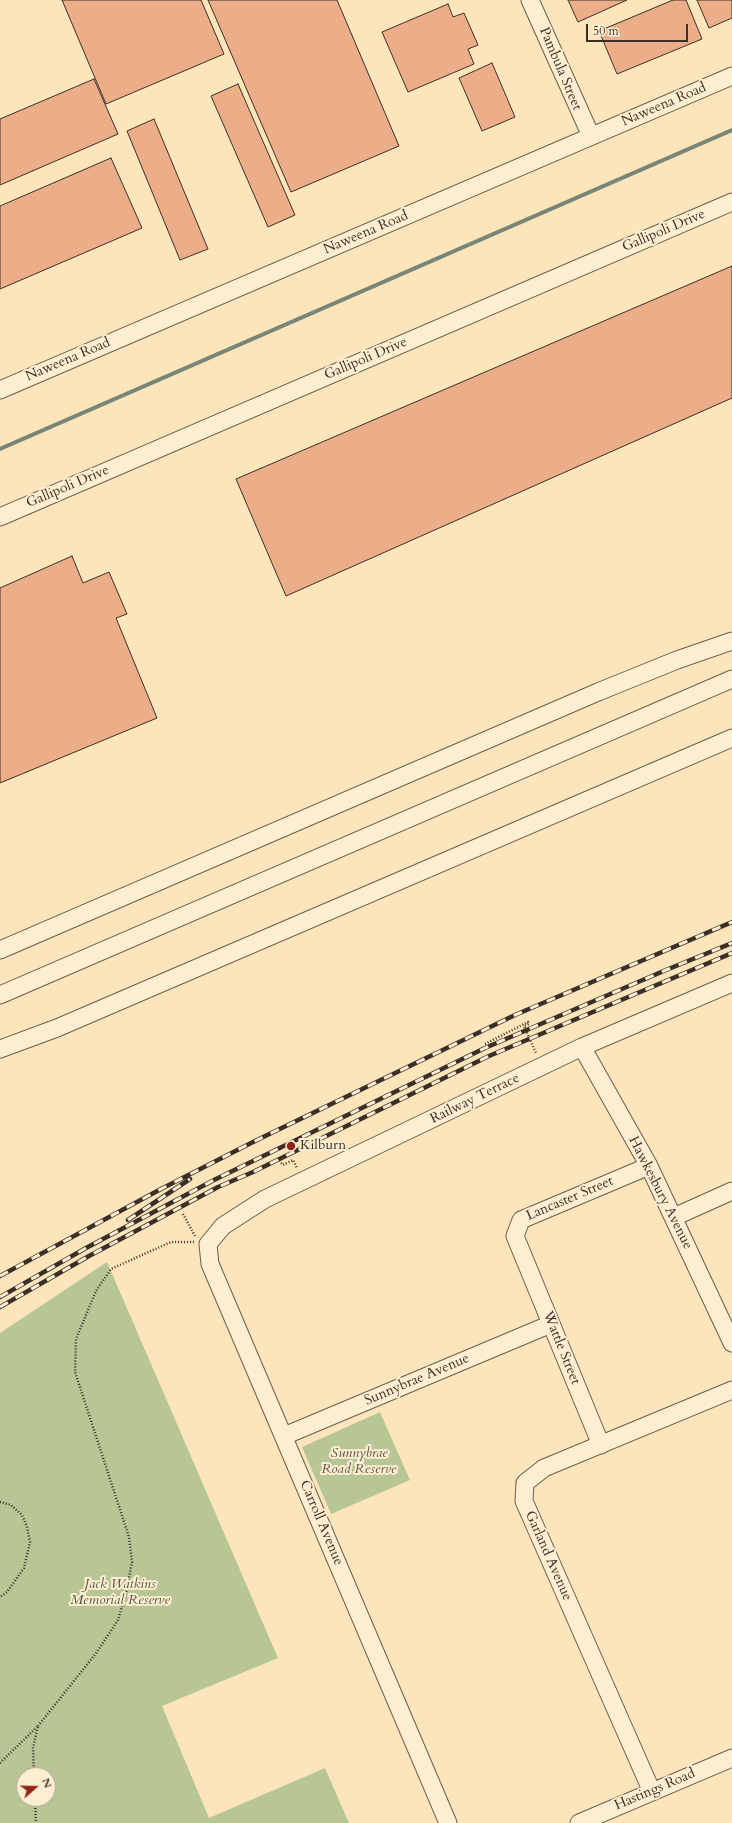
<!DOCTYPE html>
<style>
body{margin:0}
#map{position:relative;width:732px;height:1823px;overflow:hidden;background:#fce5ba;font-family:Cardo,serif}
canvas{display:block}
.north{position:absolute;left:16px;top:1767px;width:40px;height:40px;box-sizing:border-box;background:#fdeed2;border:1px solid #afa28e;border-radius:50%;rotate:70deg;font-size:11px;font-weight:700;line-height:16px;text-align:center;color:#3b2f28}
.north::after{content:'';display:block;margin:auto;width:14px;height:18px;background:#8f2418;clip-path:polygon(50% 0,100% 100%,50% 72%,0 100%)}
.scale{position:absolute;left:586px;top:24px;width:102px;height:18px;box-sizing:border-box;border:2px solid #3b2f28;border-top:0;padding-left:5px;font-size:12px;line-height:14px;white-space:nowrap;color:#3b2f28;-webkit-text-stroke:3px #fdeed2;paint-order:stroke}
</style>
<div id="map">
<canvas width="732" height="1823"></canvas>
<div class="north">N</div>
<div class="scale">50 m</div>
</div>
<script>
const ctx = document.querySelector('canvas').getContext('2d');
ctx.lineJoin = 'round';
function paint(path, color) { ctx.fillStyle = color; ctx.fill(path, 'evenodd'); }
const shape = rows => new Path2D(rows.map(r => 'M' + r).join(''));
function trace(path, color, width, dash) { ctx.strokeStyle = color; ctx.lineWidth = width; ctx.lineCap = dash ? 'butt' : 'round'; ctx.setLineDash(dash || []); ctx.stroke(path); }
function write(font, color, halo, rows, align = 'center') {
  ctx.font = font + ' Cardo,serif'; ctx.lineWidth = 4; ctx.setLineDash([]); ctx.textBaseline = 'middle'; ctx.strokeStyle = halo; ctx.fillStyle = color; for (const [text, x, y, turn = 0] of rows) {
    ctx.save(); ctx.translate(x, y); ctx.rotate((+turn || 0) * Math.PI / 180); ctx.textAlign = isNaN(turn) ? turn : align; if (halo) ctx.strokeText(text, 0, 0); ctx.fillText(text, 0, 0); ctx.restore();
  }
}
paint(shape([
 [107,1262,278,1658,162,1706,209,1818,325,1768,349,1823,0,1823,0,1333],
 [24,1775,48,1775,48,1799,24,1799],
 [380,1412,410,1480,331,1514,302,1447]
]), '#b8c695');
trace(shape([
 [0,449,732,130]
]), '#788577', 4);
const building = shape([
 [62,0,201,0,224,54,106,104,62,0],
 [208,0,337,0,399,146,291,192,208,0],
 [568,0,627,0,578,22,568,0],
 [673,0,686,0,702,39,617,74,599,31,673,0],
 [697,0,732,0,732,18,709,28,697,0],
 [448,4,453,17,464,13,478,45,468,49,474,64,408,92,382,32,448,4],
 [492,63,515,117,482,131,459,78,492,63],
 [94,79,118,134,0,185,0,119,94,79],
 [238,84,295,215,268,227,211,96,238,84],
 [154,119,208,249,180,260,127,131,154,119],
 [111,158,142,228,0,289,0,206,111,158],
 [732,266,732,398,286,596,236,479,732,266],
 [72,556,83,583,109,572,127,614,116,618,157,718,0,783,0,588,72,556]
]);
paint(building, '#ebae89');
trace(building, '#3b2f28', 1);
const minor = shape([
 [530,0,591,136],
 [0,390,732,76],
 [0,517,732,202],
 [0,950,598,692,677,660,732,641],
 [0,995,732,679],
 [582,1047,649,1166,732,1343],
 [0,1049,57,1028,732,738],
 [674,1217,732,1191],
 [284,1436,551,1324],
 [601,1445,515,1236,521,1220,649,1166],
 [652,1792,524,1501,525,1483,544,1468,732,1390],
 [448,1823,210,1264,208,1244,223,1226,265,1199,582,1047,732,983],
 [579,1823,732,1758]
]);
trace(minor, '#6b5c4c', 19);
trace(shape([
 [485,1044,528,1022,529,1024,524,1026,536,1053],
 [281,1163,283,1165,293,1160,297,1168],
 [183,1214,195,1236],
 [0,1502,11,1505,22,1515,27,1527,30,1542,24,1568,7,1592,0,1597],
 [38,1726,97,1652,118,1620,126,1593,132,1562,129,1537,75,1372,76,1339,96,1291,111,1269,171,1242,194,1242],
 [0,1763,38,1726,33,1748,34,1775],
 [35,1799,36,1823]
]), '#3b2f28', 2.5, [1, 2]);
trace(minor, '#fdeed2', 17);
const rail = shape([
 [128,1220,190,1179],
 [0,1276,161,1189,257,1140,515,1015,732,922],
 [0,1297,86,1248,214,1180,485,1048,666,970,732,943],
 [0,1307,89,1256,218,1187,253,1172,489,1056,732,953]
]);
trace(rail, '#3b2f28', 4.5);
trace(rail, '#fdeed2', 3, [9]);
for (const [x, y, r, color] of [
 [291,1146,5,"#8f2418"]
]) { const dot = new Path2D(); dot.arc(x, y, r, 0, 2 * Math.PI); ctx.fillStyle = color; ctx.fill(dot); trace(dot, '#fdeed2', 1.5); }
write('14px', '#3b2f28', '#fdeed2', [
 ["Pambula Street",560,69,67],
 ["Naweena Road",664,105,-23],
 ["Gallipoli Drive",664,231,-23],
 ["Naweena Road",366,233,-23],
 ["Gallipoli Drive",366,359,-23],
 ["Naweena Road",68,360,-23],
 ["Gallipoli Drive",68,487,-23],
 ["Railway Terrace",475,1099,-26],
 ["Hawkesbury Avenue",660,1193,63],
 ["Lancaster Street",570,1199,-23],
 ["Wattle Street",561,1348,68],
 ["Sunnybrae Avenue",417,1380,-23],
 ["Carroll Avenue",321,1523,67],
 ["Garland Avenue",548,1556,66],
 ["Hastings Road",655,1790,-23]
]);
write('14px', '#3b2f28', '#fdeed2', [
 ["Kilburn",300,1146]
], 'left');
write('italic 14px', '#5a5543', '#fdeed2', [
 ["Sunnybrae",359,1454],
 ["Road Reserve",359,1470],
 ["Jack Watkins",120,1585],
 ["Memorial Reserve",120,1601]
]);
</script>
